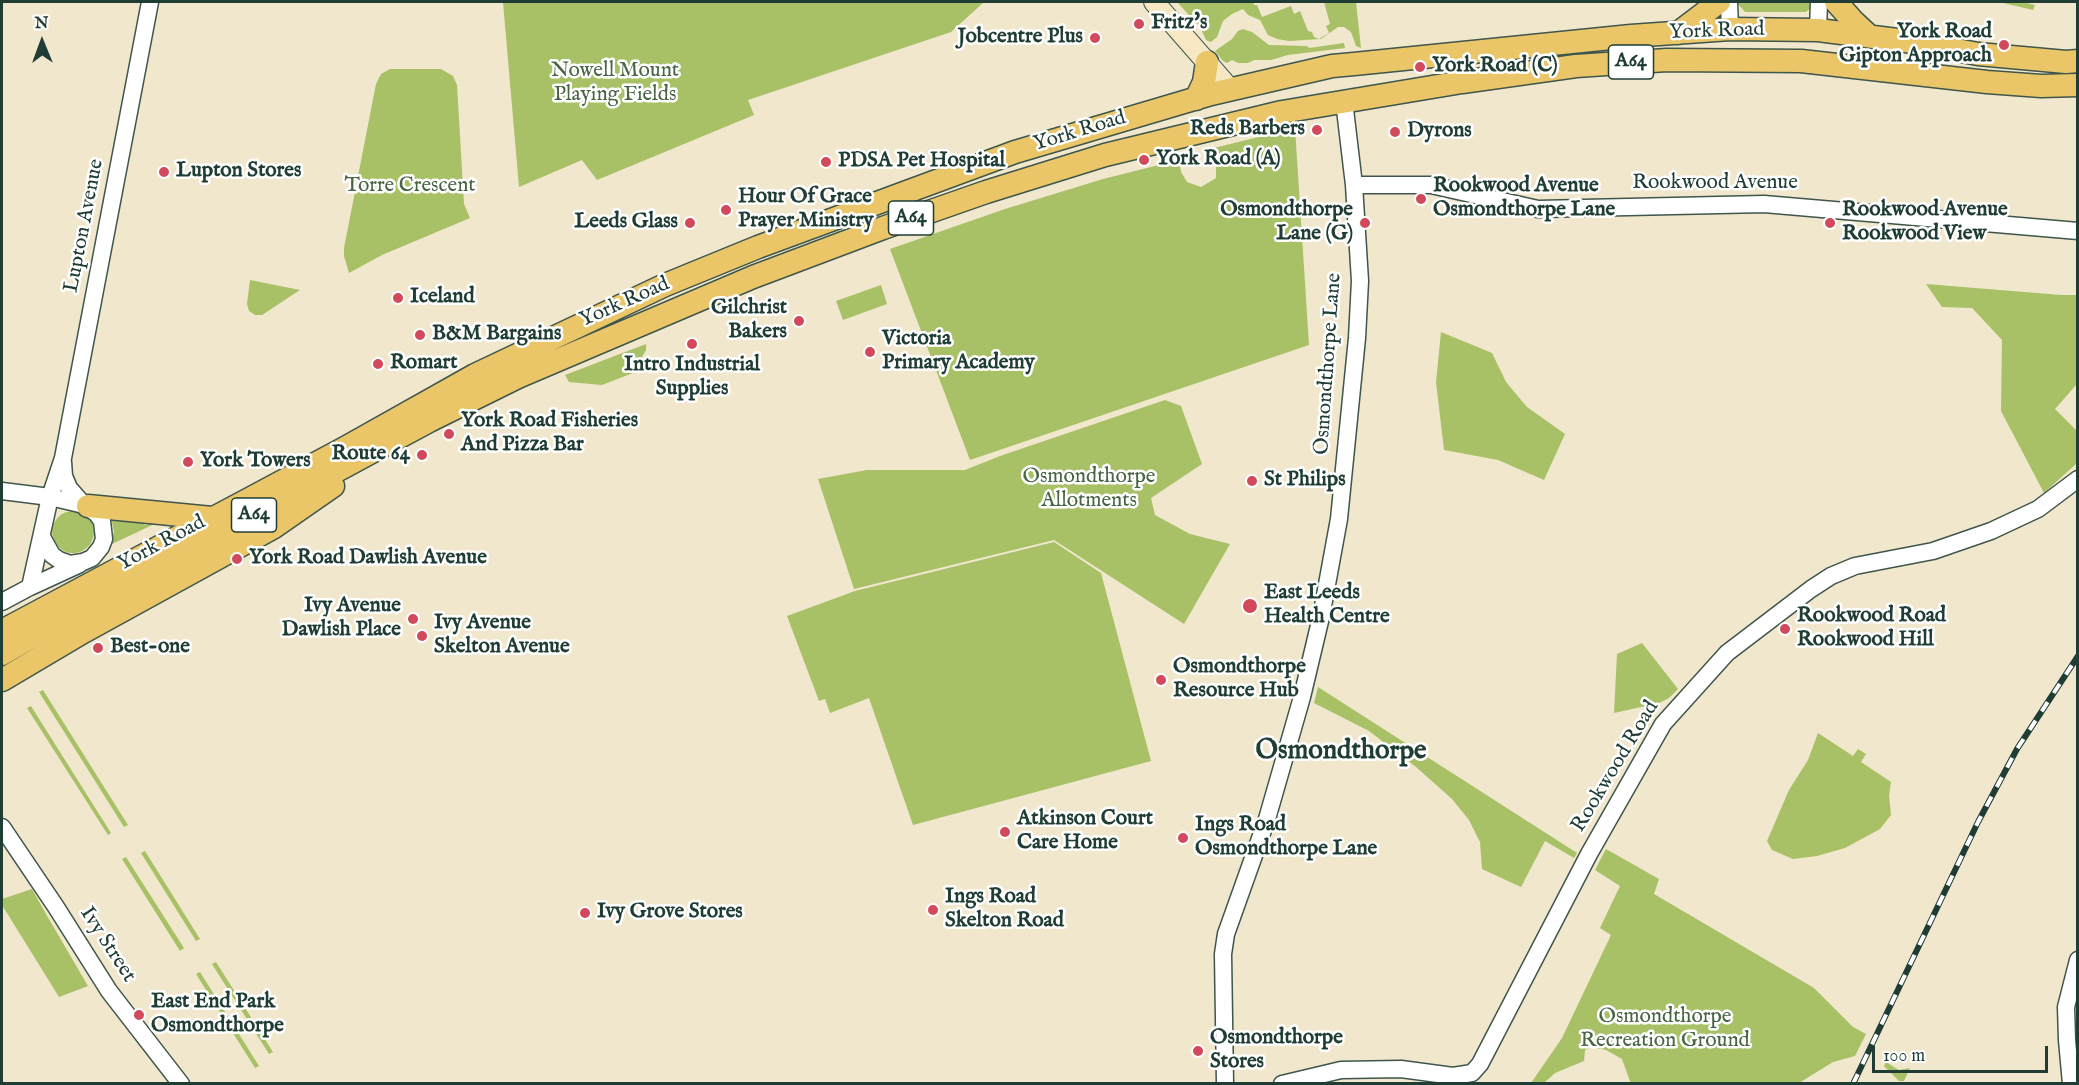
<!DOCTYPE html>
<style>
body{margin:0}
#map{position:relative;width:2079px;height:1085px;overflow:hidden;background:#f0e7cc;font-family:"IM FELL English",serif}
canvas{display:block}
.frame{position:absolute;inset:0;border:3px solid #1f3d34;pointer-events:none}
.north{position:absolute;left:12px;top:12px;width:60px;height:60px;-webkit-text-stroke:4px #fff;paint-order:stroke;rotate:359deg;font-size:16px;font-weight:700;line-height:24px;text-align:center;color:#1f3d34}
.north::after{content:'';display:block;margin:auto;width:21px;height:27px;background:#1f3d34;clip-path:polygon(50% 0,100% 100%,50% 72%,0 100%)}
.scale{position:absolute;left:1872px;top:1046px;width:176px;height:27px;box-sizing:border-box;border:3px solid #1f3d34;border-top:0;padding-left:8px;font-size:18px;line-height:21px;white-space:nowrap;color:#1f3d34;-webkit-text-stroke:4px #fff;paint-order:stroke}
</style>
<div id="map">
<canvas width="2079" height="1085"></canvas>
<div class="frame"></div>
<div class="north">N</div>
<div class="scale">100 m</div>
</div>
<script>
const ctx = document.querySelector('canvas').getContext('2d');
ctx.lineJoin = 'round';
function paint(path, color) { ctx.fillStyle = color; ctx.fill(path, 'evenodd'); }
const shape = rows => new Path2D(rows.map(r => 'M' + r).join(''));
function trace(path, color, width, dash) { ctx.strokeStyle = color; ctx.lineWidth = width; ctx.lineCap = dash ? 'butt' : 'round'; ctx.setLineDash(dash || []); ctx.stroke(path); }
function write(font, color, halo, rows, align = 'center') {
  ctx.font = font + ' "IM FELL English",serif'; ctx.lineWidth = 5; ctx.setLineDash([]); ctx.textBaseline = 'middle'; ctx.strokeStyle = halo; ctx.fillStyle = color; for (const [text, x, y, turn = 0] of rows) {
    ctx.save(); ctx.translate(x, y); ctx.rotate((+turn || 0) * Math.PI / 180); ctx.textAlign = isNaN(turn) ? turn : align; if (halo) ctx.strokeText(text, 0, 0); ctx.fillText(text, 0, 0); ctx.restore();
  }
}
paint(shape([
 [503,2,984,2,951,32,748,100,754,115,597,180,582,160,519,187],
 [1177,2,1253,2,1254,5,1257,5,1262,17,1291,6,1294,14,1300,11,1308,31,1312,32,1314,37,1319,39,1329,33,1326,26,1330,24,1324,2,1356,2,1361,48,1356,46,1351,32,1344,27,1338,27,1321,39,1289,41,1277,39,1268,35,1260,20,1248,15,1243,9,1232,14,1223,21,1217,37,1211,42,1206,40,1200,27],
 [1738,2,1814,2,1813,6,1806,12,1745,12,1738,4],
 [1999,2,2022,2,2035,5,2033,10],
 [1243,29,1252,32,1269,45,1307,46,1309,48,1344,43,1345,48,1288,55,1271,60,1254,60,1248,63,1238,63,1232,60,1227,63,1223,61,1215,51,1232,39,1238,31],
 [390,69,441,69,453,76,457,85,464,204,470,218,382,255,349,273,344,256,344,248,376,84,381,74],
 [1295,128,1309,345,970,460,890,249,1005,209,1103,179,1179,160,1181,172,1187,182,1201,187,1216,178,1216,162,1210,149],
 [250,280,300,290,262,315,255,315,249,311,247,304],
 [1926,284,2061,295,2077,295,2077,384,2055,409,2077,431,2077,463,2044,493,2001,411,2002,340,1972,308,1942,307],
 [881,285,887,304,843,320,836,301],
 [1441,332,1492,353,1506,382,1527,407,1565,434,1544,480,1498,460,1444,450,1436,382],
 [646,344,646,350,633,373,602,385,569,382,565,375],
 [1165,400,1181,406,1202,464,1151,498,1155,515,1190,534,1230,544,1184,624,1054,540,854,589,818,479,867,470,965,470,1000,456],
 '52 532a21 21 0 1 1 42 0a21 21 0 1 1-42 0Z',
 [111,517,142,521,145,525,165,519,110,545,114,532],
 [1054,542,1101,573,1151,761,913,825,869,698,830,713,825,699,819,701,787,616,855,591],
 [1642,643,1678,689,1669,698,1659,703,1614,713,1617,654],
 [1318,687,1577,853,1574,858,1545,841,1521,887,1482,869,1480,842,1469,820,1452,799,1416,767,1369,731,1314,703],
 [43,690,128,825,124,827,39,692],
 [31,706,111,833,108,835,27,708],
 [1818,733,1853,756,1858,749,1866,754,1861,762,1891,782,1889,796,1891,815,1880,829,1845,848,1817,856,1793,859,1772,850,1767,841,1789,790,1808,760],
 [1606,849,1659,879,1654,894,1814,988,1853,1027,1866,1034,1855,1056,1833,1062,1799,1083,1631,1084,1622,1059,1606,1050,1591,1047,1585,1050,1584,1061,1555,1073,1544,1083,1531,1083,1562,1038,1611,935,1600,928,1620,886,1595,870],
 [145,851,200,939,196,941,141,853],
 [126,857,184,948,180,951,122,859],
 [32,889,46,914,88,986,59,997,2,905,2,899],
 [216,962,273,1052,269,1054,212,964],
 [200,972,259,1066,255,1068,196,974],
 [1886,1062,1899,1070,1910,1068,1904,1081,1899,1081,1884,1066]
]), '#a8c066');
const tertiary = shape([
 [1729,2,1730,29],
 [1818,30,1819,2],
 [1354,185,1431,185,1538,209,1764,204,2078,231],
 [2,491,50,497,84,505],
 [42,537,52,555,59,560,70,564,83,562,92,558,101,547,104,539,102,521,96,513,84,505,69,488,64,476,63,462],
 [30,587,50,497,63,458,150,2],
 [2,602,30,587,80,564],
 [2,827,56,907,109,991,181,1084],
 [1225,1084,1223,954,1226,934,1267,819,1302,697,1321,617,1339,519,1357,338,1360,281,1354,185,1344,101],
 [1282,1084,1341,1070,1401,1069,1453,1076,1472,1073,1480,1064,1589,854,1663,724,1727,653,1811,589,1831,576,1855,566,1933,551,1991,531,2038,509,2078,479],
 [2071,1084,2067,1040,2066,1007,2078,960]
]);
const secondary = shape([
 [1154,2,1230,89]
]);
const trunk = shape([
 [1836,2,1854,22,1869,36],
 [1678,33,1719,2],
 [1196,99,1204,82,1207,62],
 [88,506,212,518],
 [2,631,345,448,475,375,665,285,758,247,1015,152,1211,94,1332,66,1354,64,1631,36,1730,29,1818,30,1913,42,1978,54,2066,62,2078,61],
 [2,654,80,609,429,421,518,377,753,277,883,228,986,192,1105,155,1282,112,1462,82,1576,66,1667,60,1801,61,1987,82,2041,86,2078,85],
 [2,680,83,632,274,527,333,486]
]);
trace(tertiary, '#3e564b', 19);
trace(secondary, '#3e564b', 22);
trace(trunk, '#3e564b', 25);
trace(tertiary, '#fff', 16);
trace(secondary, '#f7e8c3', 20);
trace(trunk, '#eac669', 22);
const rail = shape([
 [1853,1084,1978,822,2017,749,2078,656]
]);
trace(rail, '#1f3d34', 6);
trace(rail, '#fff', 4, [11]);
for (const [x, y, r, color] of [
 [1139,24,6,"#d1495b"],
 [1095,38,6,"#d1495b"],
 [2004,45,6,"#d1495b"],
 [1420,67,6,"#d1495b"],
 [1317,130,6,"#d1495b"],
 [1395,132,6,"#d1495b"],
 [1144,160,6,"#d1495b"],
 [826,162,6,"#d1495b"],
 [164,172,6,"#d1495b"],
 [1421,199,6,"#d1495b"],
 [726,210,6,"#d1495b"],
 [690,223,6,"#d1495b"],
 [1365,223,6,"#d1495b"],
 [1830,223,6,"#d1495b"],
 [398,298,6,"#d1495b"],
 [799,321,6,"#d1495b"],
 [420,335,6,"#d1495b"],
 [692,344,6,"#d1495b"],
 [870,352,6,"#d1495b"],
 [378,364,6,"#d1495b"],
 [449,434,6,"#d1495b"],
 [422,455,6,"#d1495b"],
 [188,462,6,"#d1495b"],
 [1252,481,6,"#d1495b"],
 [237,559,6,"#d1495b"],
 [1250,606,8,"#d1495b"],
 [413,619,6,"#d1495b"],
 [1785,629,6,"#d1495b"],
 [422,636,6,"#d1495b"],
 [98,648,6,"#d1495b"],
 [1161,680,6,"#d1495b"],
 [1005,832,6,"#d1495b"],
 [1183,838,6,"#d1495b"],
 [933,910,6,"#d1495b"],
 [585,913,6,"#d1495b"],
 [139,1015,6,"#d1495b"],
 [1198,1051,6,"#d1495b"]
]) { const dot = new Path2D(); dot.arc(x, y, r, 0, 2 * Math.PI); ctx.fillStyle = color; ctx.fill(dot); trace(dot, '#fff', 2); }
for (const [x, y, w] of [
 [1631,62,45],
 [911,218,45],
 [254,515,45]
]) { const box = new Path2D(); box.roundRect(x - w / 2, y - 17, w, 34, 4.5); ctx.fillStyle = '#fff'; ctx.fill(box); trace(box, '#1f3d34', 1.5); }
write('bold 20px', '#1f3d34', null, [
 ["A64",1631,62],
 ["A64",911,218],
 ["A64",254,515]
]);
write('bold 21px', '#1f3d34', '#fff', [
 ["Fritz's",1151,24],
 ["York Road",1992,33,"right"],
 ["Gipton Approach",1992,57,"right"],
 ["Jobcentre Plus",1083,38,"right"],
 ["York Road (C)",1432,67],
 ["Reds Barbers",1305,130,"right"],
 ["Dyrons",1407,132],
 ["York Road (A)",1156,160],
 ["PDSA Pet Hospital",838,162],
 ["Lupton Stores",176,172],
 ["Rookwood Avenue",1433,187],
 ["Osmondthorpe Lane",1433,211],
 ["Hour Of Grace",738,198],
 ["Prayer Ministry",738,222],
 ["Osmondthorpe",1353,211,"right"],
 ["Lane (G)",1353,235,"right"],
 ["Rookwood Avenue",1842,211],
 ["Rookwood View",1842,235],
 ["Leeds Glass",678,223,"right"],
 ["Iceland",410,298],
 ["Gilchrist",787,309,"right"],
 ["Bakers",787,333,"right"],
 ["B&M Bargains",432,335],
 ["Victoria",882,340],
 ["Primary Academy",882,364],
 ["Romart",390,364],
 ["Intro Industrial",692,366,"center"],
 ["Supplies",692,390,"center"],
 ["York Road Fisheries",461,422],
 ["And Pizza Bar",461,446],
 ["Route 64",410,455,"right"],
 ["York Towers",200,462],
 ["St Philips",1264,481],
 ["York Road Dawlish Avenue",249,559],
 ["East Leeds",1264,594],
 ["Health Centre",1264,618],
 ["Ivy Avenue",401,607,"right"],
 ["Dawlish Place",401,631,"right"],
 ["Rookwood Road",1797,617],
 ["Rookwood Hill",1797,641],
 ["Ivy Avenue",434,624],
 ["Skelton Avenue",434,648],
 ["Best-one",110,648],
 ["Osmondthorpe",1173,668],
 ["Resource Hub",1173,692],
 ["Atkinson Court",1017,820],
 ["Care Home",1017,844],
 ["Ings Road",1195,826],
 ["Osmondthorpe Lane",1195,850],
 ["Ings Road",945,898],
 ["Skelton Road",945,922],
 ["Ivy Grove Stores",597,913],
 ["East End Park",151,1003],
 ["Osmondthorpe",151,1027],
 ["Osmondthorpe",1210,1039],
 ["Stores",1210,1063]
], 'left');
write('21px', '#1f3d34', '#fff', [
 ["York Road",1717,32,-2],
 ["York Road",1080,132,-17],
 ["Rookwood Avenue",1715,184],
 ["Lupton Avenue",85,226,-79],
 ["York Road",625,303,-24],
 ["Osmondthorpe Lane",1329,364,-86],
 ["York Road",162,544,-28],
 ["Rookwood Road",1616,767,-59],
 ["Ivy Street",107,945,57]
]);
write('21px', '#486443', '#fff', [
 ["Nowell Mount",615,72],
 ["Playing Fields",615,96],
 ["Torre Crescent",410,187],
 ["Osmondthorpe",1089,478],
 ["Allotments",1089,502],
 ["Osmondthorpe",1665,1018],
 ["Recreation Ground",1665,1042]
]);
write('bold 27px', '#1f3d34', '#fff', [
 ["Osmondthorpe",1341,752]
]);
</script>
